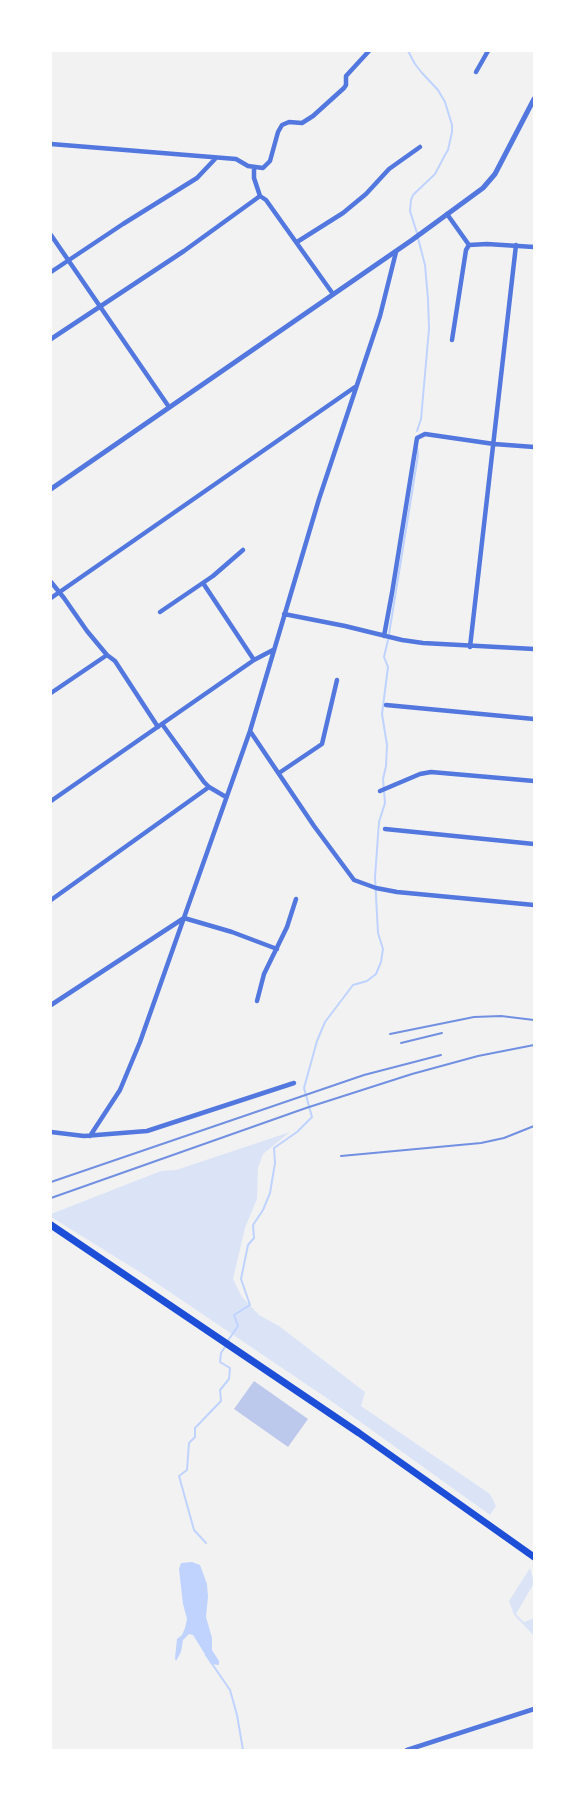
<!DOCTYPE html>
<style>
body{margin:0}
#map{position:relative;width:585px;height:1801px;overflow:hidden;background:#f2f2f2;font-family:"Work Sans",sans-serif}
canvas{display:block}
.frame{position:absolute;inset:0;border:52px solid #fff;pointer-events:none}
</style>
<div id="map">
<canvas width="585" height="1801"></canvas>
<div class="frame"></div>
</div>
<script>
const ctx = document.querySelector('canvas').getContext('2d');
ctx.lineJoin = 'round';
function paint(path, color) { ctx.fillStyle = color; ctx.fill(path, 'evenodd'); }
const shape = rows => new Path2D(rows.map(r => 'M' + r).join(''));
function trace(path, color, width, dash) { ctx.strokeStyle = color; ctx.lineWidth = width; ctx.lineCap = dash ? 'butt' : 'round'; ctx.setLineDash(dash || []); ctx.stroke(path); }
paint(shape([
 [290,1132,263,1154,258,1168,257,1199,245,1228,233,1279,242,1297,259,1315,279,1326,365,1392,361,1406,490,1494,496,1506,490,1515,334,1403,146,1276,51,1217,51,1214,161,1171,176,1170],
 [530,1568,534,1583,516,1614,524,1622,534,1618,534,1636,514,1615,509,1601]
]), '#dbe4f7');
paint(shape([
 [192,1562,200,1565,207,1584,208,1597,206,1617,212,1638,212,1650,219,1661,219,1665,211,1664,193,1635,189,1634,183,1640,181,1652,176,1661,175,1658,177,1639,182,1635,185,1628,187,1619,183,1604,179,1569,181,1563]
]), '#bfd3fe');
trace(shape([
 [408,51,415,64,422,73,438,90,445,102,452,125,452,132,448,150,445,155,435,174,413,195,411,200,410,211,417,233],
 [417,431,421,419,429,329,428,299,425,265,418,238],
 [389,634,418,455,417,447],
 [227,1342,238,1326,234,1315,250,1305,241,1279,248,1245,254,1238,253,1225,263,1210,270,1193,275,1163,274,1148,297,1132,312,1117,304,1088,317,1041,325,1022,353,985,367,981,376,974,381,962,383,949,378,933,375,877,379,822,385,803,383,779,386,766,387,745,382,714,388,667,384,657,388,640],
 [206,1543,194,1530,179,1476,187,1470,189,1443,195,1437,195,1428,221,1401,220,1390,229,1379,230,1368,220,1362,221,1353,225,1347],
 [206,1655,230,1690,237,1715,243,1750]
]), '#bfd3fe', 2);
paint(shape([
 [254,1381,308,1419,288,1447,234,1409]
]), '#bdc9ec');
trace(shape([
 [476,72,488,51],
 [51,144,236,159,248,166,263,168,270,161,278,132,282,125,289,122,302,123,313,116,344,88,346,85,346,76,369,51],
 [254,168,254,178,260,196,266,200,333,294],
 [447,214,469,245],
 [51,235,169,407],
 [297,242,343,213,366,194,389,169,420,147],
 [51,272,123,224,197,178,215,159],
 [51,339,184,251,260,196],
 [452,340,466,250,469,245,487,244,534,247],
 [51,582,64,598,87,631,107,655,115,661,158,727],
 [203,583,254,660],
 [51,598,355,387],
 [160,612,213,576,243,550],
 [284,614,345,626,402,640,423,643,534,649],
 [384,636,392,593,417,438,425,434,494,444,534,447],
 [470,647,516,245],
 [51,693,107,655],
 [386,705,534,719],
 [162,724,204,782,209,787,226,797],
 [250,731,314,826,354,880,376,888,397,892,534,905],
 [279,773,322,744,337,680],
 [380,791,420,774,431,772,534,781],
 [51,801,254,660,273,650],
 [385,829,534,844],
 [51,900,209,787],
 [257,1001,264,974,287,927,296,899],
 [51,1005,184,918,232,932,277,949],
 [51,1132,84,1136,147,1131,294,1083],
 [90,1136,120,1090,140,1042,250,731,319,499,380,316,396,252],
 [407,1750,534,1709]
]), '#5277de', 4.5);
trace(shape([
 [51,489,412,240,483,188,495,174,534,99]
]), '#5277de', 5);
trace(shape([
 [51,1225,359,1433,534,1557]
]), '#1d4ed8', 7);
trace(shape([
 [390,1034,474,1017,501,1016,534,1020],
 [401,1043,442,1033],
 [341,1156,481,1143,504,1138,534,1126],
 [51,1182,364,1075,441,1055],
 [51,1198,306,1108,412,1074,478,1056,534,1045]
]), '#7290e2', 2);
</script>
